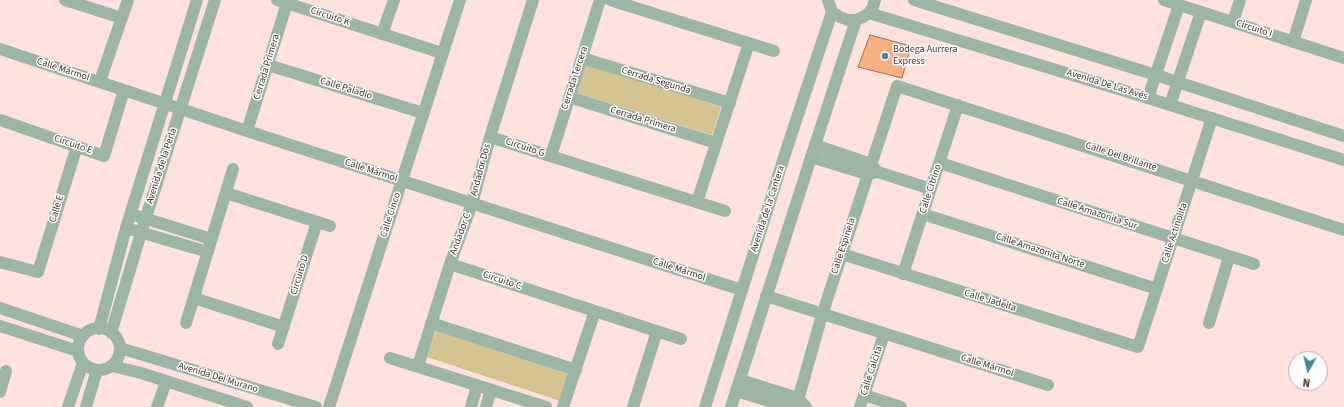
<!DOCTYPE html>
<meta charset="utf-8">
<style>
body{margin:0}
#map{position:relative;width:1344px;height:407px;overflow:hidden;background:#fee2db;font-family:"Source Sans 3",sans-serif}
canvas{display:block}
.north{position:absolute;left:1288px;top:351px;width:40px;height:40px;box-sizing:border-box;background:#fff;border:1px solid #b6aba9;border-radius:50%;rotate:188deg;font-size:11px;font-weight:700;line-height:16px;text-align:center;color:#492e27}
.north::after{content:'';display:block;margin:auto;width:14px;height:18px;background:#438796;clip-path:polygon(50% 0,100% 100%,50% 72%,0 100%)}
</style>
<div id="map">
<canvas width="1344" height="407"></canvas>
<div class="north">N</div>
</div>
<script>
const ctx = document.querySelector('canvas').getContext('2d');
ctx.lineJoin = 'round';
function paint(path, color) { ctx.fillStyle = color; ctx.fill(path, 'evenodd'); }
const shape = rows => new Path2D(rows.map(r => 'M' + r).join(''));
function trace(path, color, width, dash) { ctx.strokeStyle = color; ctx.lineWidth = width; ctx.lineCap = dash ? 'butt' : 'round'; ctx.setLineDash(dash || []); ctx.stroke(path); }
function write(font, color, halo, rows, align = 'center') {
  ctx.font = font + ' "Source Sans 3",sans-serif'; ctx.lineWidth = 3; ctx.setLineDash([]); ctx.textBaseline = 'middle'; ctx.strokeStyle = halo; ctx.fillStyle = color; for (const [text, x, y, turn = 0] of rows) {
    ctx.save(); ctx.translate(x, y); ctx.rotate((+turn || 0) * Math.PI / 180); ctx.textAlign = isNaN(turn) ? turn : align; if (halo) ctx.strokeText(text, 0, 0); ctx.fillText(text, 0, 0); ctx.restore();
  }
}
paint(shape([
 [586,64,721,107,712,135,577,93],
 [436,330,569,374,560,401,427,357]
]), '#d3c491');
const building = shape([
 [870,35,911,46,902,78,858,67,870,35]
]);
paint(building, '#f5b083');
trace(building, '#a36e4c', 1);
trace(shape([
 [65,0,122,18],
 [277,0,442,53],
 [610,0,774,51],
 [1164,0,1344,58],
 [1233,22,1240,0],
 [382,34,394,0],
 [1293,42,1306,0],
 [0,49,247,131,742,290],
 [582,58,730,103],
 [268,65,423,113],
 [100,81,128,0],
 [569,97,716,143],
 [1148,98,1179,5],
 [1170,105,1201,12],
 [0,120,104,156,124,90],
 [247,131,287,3],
 [490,137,725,211],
 [815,145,871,164,876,170],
 [551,156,600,0],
 [811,157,867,174,878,172,931,189],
 [940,163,1254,264],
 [226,193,330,226],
 [697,202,749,43],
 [131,214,211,239],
 [923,214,1157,289],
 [126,228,208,252],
 [842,254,1138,347,1212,118],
 [0,262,38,272,77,146],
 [450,264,681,339],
 [903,274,958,105],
 [766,296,1048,385],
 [194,298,284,327],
 [186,323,233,169],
 [431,323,576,370],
 [1209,323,1229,257],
 [278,344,317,222],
 [390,358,546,407],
 [418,366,450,264,472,204,490,137,533,0],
 [740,380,798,398,806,407],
 [736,391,789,407],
 [0,392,6,371],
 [864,395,901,407],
 [157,407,166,382],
 [329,407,460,0],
 [471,407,477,386],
 [486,407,491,390],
 [563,407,595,311],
 [633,407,657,331],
 [796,407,822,315,897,86,1344,230],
 [860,407,884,334]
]), '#9db6a4', 12);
trace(shape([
 [828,0,832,12,840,17,848,20,856,20,863,17,869,13,873,7,875,0],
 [914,0,1156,75,1344,136],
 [869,13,1148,98,1344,160],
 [0,308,83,336],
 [0,326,78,351],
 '78 349a21 21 0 1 1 42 0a21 21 0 1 1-42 0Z',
 [99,329,126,228,197,0],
 [111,333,141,233,215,0],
 [120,348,316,407],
 [112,366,141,373,247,407],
 [68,407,83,363],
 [86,407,97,370],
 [705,407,786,151,832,12],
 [731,407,815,145,856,20]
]), '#9db6a4', 12);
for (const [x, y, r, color] of [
 [885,56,4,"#438796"]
]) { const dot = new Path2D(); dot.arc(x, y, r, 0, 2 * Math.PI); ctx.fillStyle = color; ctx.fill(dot); trace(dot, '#fff', 1.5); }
write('10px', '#492e27', '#fff', [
 ["Circuito K",330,17,18],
 ["Circuito I",1254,29,18],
 ["Cerrada Primera",267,67,-73],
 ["Calle Mármol",63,70,18],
 ["Cerrada Tercera",575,78,-72],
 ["Cerrada Segunda",656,81,17],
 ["Avenida De Las Avés",1107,85,17],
 ["Calle Paladio",346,89,17],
 ["Cerrada Primera",643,120,17],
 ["Circuito E",73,145,19],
 ["Circuito G",525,148,18],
 ["Calle Del Brillante",1121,157,18],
 ["Avenida de la Perla",162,166,-72],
 ["Andador Dos",481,170,-75],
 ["Calle Mármol",371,171,18],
 ["Calle Citrino",931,189,-72],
 ["Calle E",57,209,-73],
 ["Avenida de la Cantera",768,209,-72],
 ["Calle Amazonita Sur",1097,214,18],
 ["Calle Cinco",391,215,-72],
 ["Calle Actinolita",1175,233,-72],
 ["Andador C",461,234,-70],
 ["Calle Espinela",844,246,-72],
 ["Calle Amazonita Norte",1040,251,18],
 ["Calle Mármol",679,270,18],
 ["Circuito D",300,275,-73],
 ["Circuito C",502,281,18],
 ["Calle Jadeita",990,301,17],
 ["Calle Mármol",987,366,17],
 ["Calle Calcita",872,371,-72],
 ["Avenida Del Murano",218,378,17]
]);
write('10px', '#492e27', '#fff', [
 ["Bodega Aurrera",893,50],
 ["Express",893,62]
], 'left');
</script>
